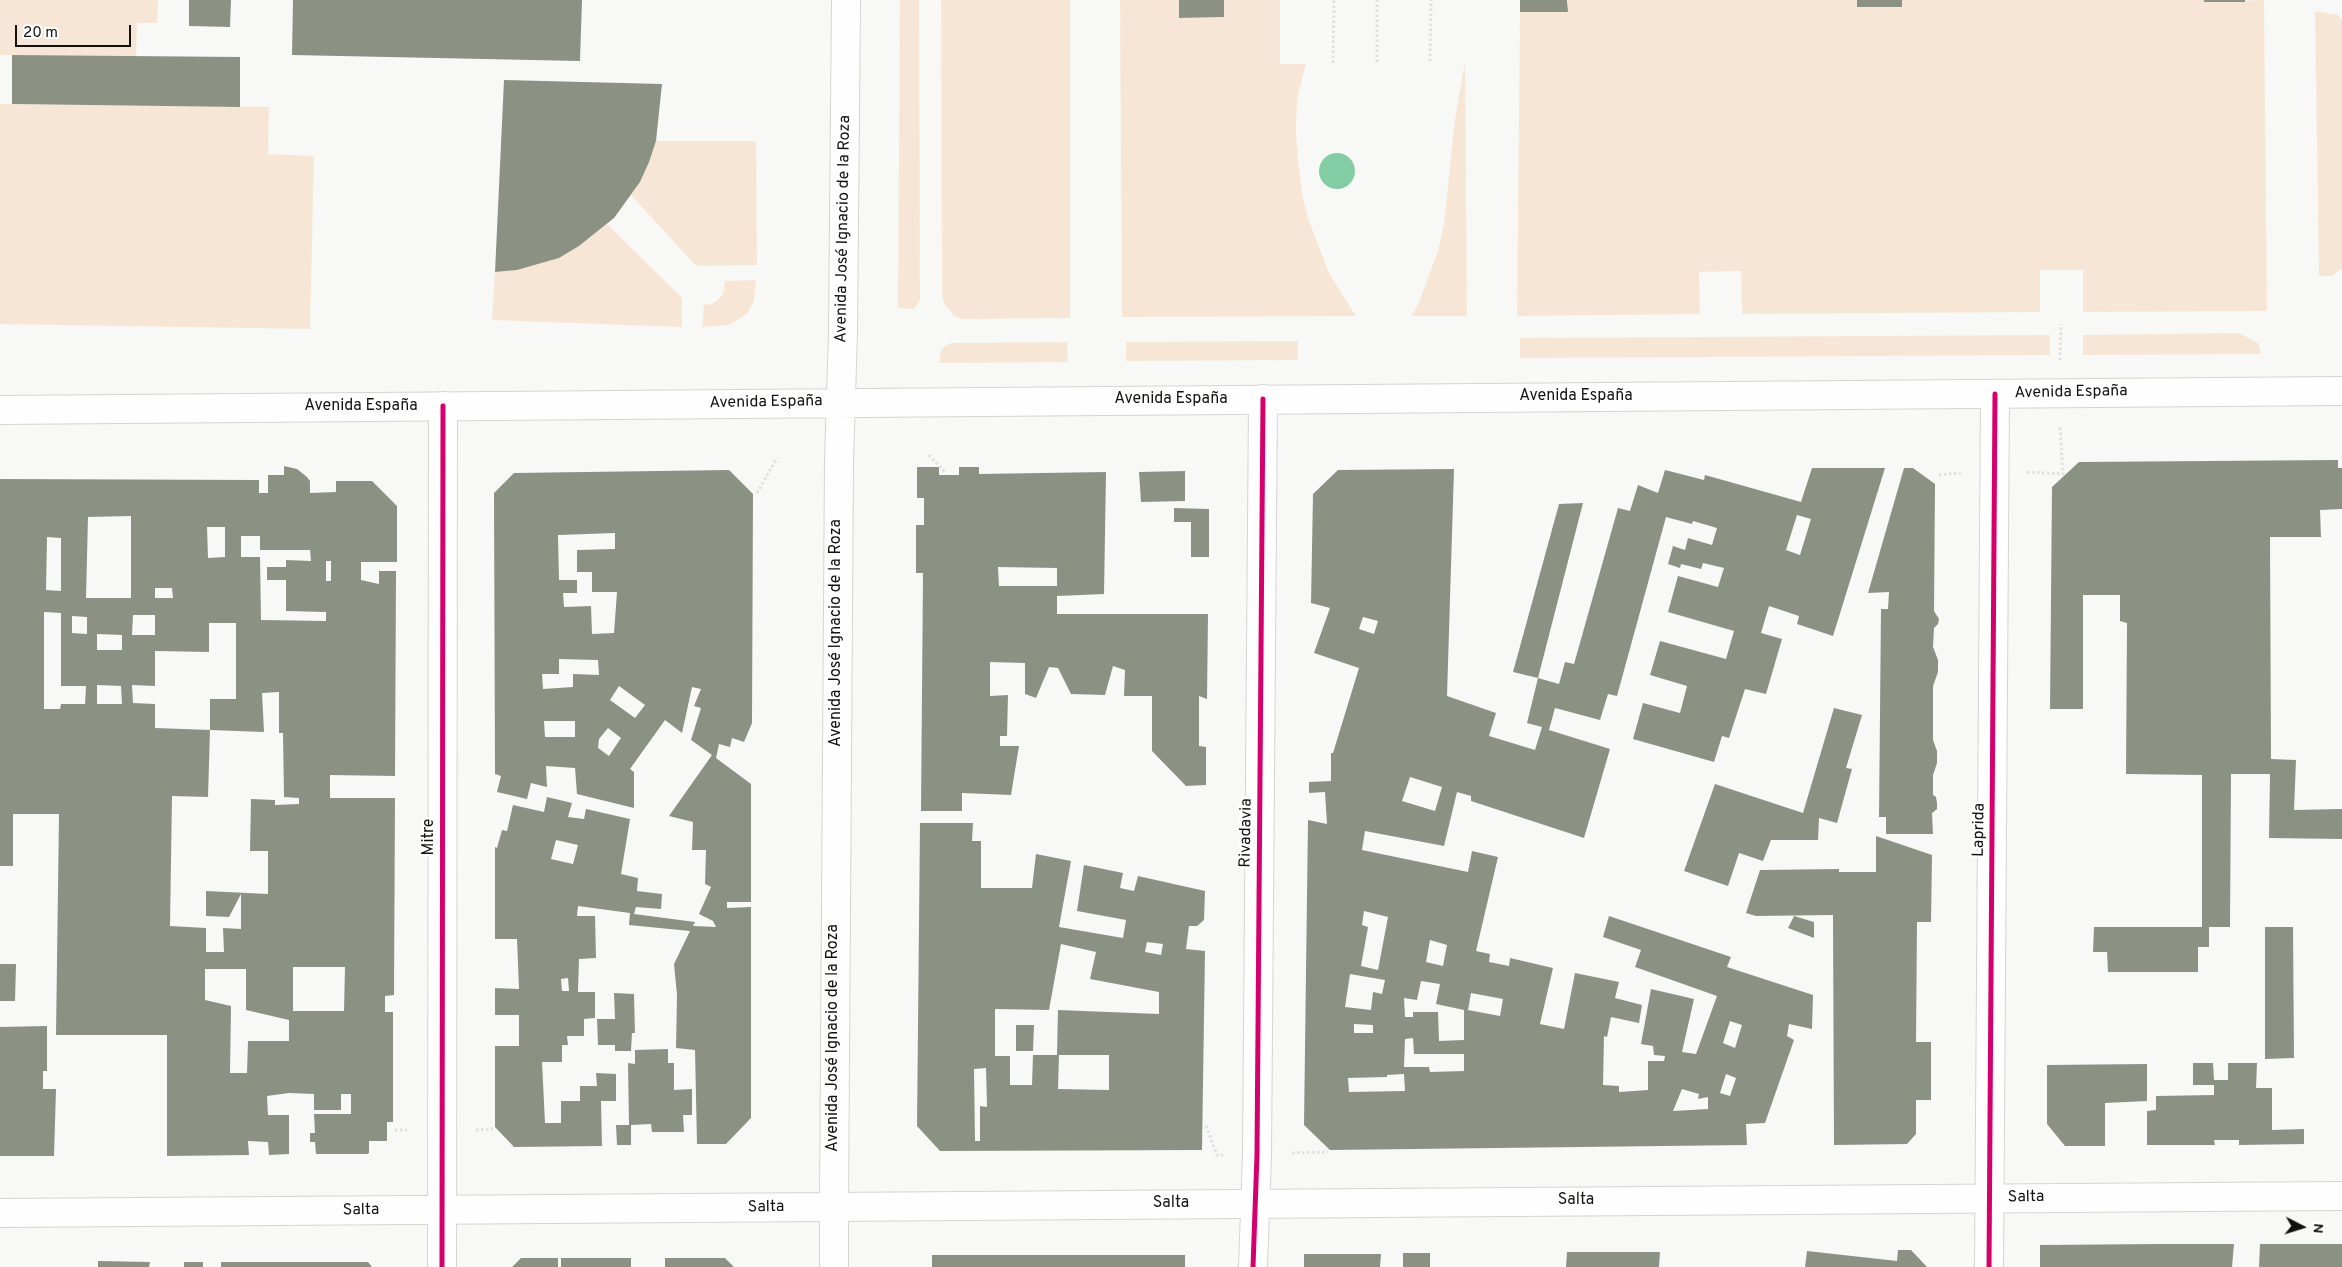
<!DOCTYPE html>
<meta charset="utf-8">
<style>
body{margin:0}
#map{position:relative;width:2342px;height:1267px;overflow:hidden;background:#f8f9f6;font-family:Overpass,sans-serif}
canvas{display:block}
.north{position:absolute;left:2277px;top:1202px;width:50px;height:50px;-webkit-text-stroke:4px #fff;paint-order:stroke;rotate:95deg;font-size:14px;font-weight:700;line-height:20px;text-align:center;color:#111110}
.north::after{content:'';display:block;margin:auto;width:18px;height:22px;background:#111110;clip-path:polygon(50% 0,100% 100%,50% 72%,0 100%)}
.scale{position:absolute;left:15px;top:25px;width:116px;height:22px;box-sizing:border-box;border:2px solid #111110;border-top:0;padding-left:6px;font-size:15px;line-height:18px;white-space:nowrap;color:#111110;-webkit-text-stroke:4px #fff;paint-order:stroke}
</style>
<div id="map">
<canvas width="2342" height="1267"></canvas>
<div class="north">N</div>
<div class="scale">20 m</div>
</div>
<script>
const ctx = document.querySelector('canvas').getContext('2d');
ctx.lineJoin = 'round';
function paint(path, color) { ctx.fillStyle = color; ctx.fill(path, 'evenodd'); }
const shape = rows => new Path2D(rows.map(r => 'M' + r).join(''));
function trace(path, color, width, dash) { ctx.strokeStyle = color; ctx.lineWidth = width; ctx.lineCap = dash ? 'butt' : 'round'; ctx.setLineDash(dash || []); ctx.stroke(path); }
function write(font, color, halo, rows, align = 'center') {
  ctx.font = font + ' Overpass,sans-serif'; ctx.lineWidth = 5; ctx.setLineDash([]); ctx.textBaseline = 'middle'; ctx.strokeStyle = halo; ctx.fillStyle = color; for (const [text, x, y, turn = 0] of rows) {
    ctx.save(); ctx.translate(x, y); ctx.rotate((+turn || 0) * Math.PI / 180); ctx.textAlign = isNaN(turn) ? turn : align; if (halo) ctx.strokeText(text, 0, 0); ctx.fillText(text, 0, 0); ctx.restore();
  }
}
paint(shape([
 [0,0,158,0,157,23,137,23,136,57,0,55],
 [900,0,919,0,920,300,914,309,898,308],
 [941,0,1070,0,1070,318,963,319,954,316,944,303,942,295],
 [1120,0,1179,0,1179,18,1224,17,1224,0,1280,0,1280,64,1306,64,1297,99,1296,130,1298,162,1303,198,1309,221,1329,273,1356,316,1122,317],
 [1568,0,1857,0,1857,7,1902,7,1902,0,2204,0,2205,2,2264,0,2267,311,2083,312,2083,270,2040,270,2040,312,1742,314,1741,271,1699,272,1700,314,1517,316,1520,12,1567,12],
 [2315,11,2338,15,2342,20,2342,268,2332,276,2319,276],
 [1465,61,1467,316,1411,316,1417,307,1438,251,1444,224,1455,119],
 [0,104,269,107,268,154,314,156,310,329,0,324],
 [656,141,756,141,757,265,696,266,631,195,640,182],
 [607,224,682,298,682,327,492,320,495,272,517,270,559,258,579,246],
 [756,280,754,301,747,314,729,325,702,327,704,304,710,305,719,299,723,294,725,281],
 [2239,333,2258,343,2261,354,2083,355,2083,335],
 [2050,335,2050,355,1520,358,1520,338],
 [1298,341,1298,360,1126,361,1126,342],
 [1067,342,1068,362,939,363,941,351,945,346,952,343]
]), '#f7e6d6');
paint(shape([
 '1319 171a18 18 0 1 1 36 0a18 18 0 1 1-36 0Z'
]), '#83cda4');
paint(shape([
 [189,0,231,0,230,27,189,26],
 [293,0,582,0,580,61,292,55],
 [1179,0,1224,0,1224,17,1179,18],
 [1520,0,1567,0,1568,12,1520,12],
 [1857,0,1902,0,1902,7,1857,7],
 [2204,0,2245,0,2245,2,2204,2],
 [12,55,240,57,240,107,12,104],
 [504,80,662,84,656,141,649,162,640,182,614,218,579,246,559,258,517,270,495,272],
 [2338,460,2338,468,2342,468,2342,509,2320,510,2321,537,2270,537,2271,759,2296,760,2294,810,2342,809,2342,839,2269,838,2270,774,2231,774,2230,927,2209,927,2209,947,2198,947,2198,972,2108,972,2107,952,2093,952,2094,927,2202,927,2202,775,2126,774,2127,623,2120,621,2120,595,2083,595,2083,709,2050,709,2052,487,2079,462],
 [284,466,297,469,307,477,310,481,310,493,336,492,336,481,372,481,397,506,397,562,361,562,361,580,379,584,379,571,396,571,395,776,330,775,330,798,395,798,394,995,385,996,385,1012,393,1012,393,1122,387,1122,387,1141,369,1141,369,1153,367,1154,316,1154,315,1142,310,1142,310,1133,315,1133,314,1114,351,1114,351,1094,341,1094,341,1110,314,1110,314,1094,289,1093,267,1096,268,1115,289,1115,289,1154,269,1155,268,1142,248,1141,249,1155,167,1156,167,1035,56,1035,59,814,13,814,13,866,0,866,0,479,259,480,259,493,268,493,268,475,284,475],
 [131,516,131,598,86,598,88,517],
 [207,527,225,527,225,557,208,558],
 [241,536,260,536,260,550,310,550,311,561,286,560,286,567,267,567,267,580,286,580,286,611,326,612,326,621,261,620,260,557,241,557],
 [47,537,61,538,61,591,46,590],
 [326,561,331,561,331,581,326,581],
 [155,588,172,588,173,598,155,598],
 [44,612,61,613,61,686,86,686,85,704,61,704,60,709,44,709],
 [133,615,155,615,155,635,132,635],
 [72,616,87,617,87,634,72,633],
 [209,623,236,623,236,699,210,699,210,730,264,732,262,693,279,692,279,733,283,733,284,797,299,798,299,804,275,805,275,800,251,799,250,851,268,851,268,894,206,891,206,916,229,917,241,894,241,929,223,928,224,952,206,952,206,928,170,926,172,796,208,797,210,730,155,728,155,704,133,703,132,685,155,686,155,651,209,652],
 [97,634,122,635,122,650,97,650],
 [97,685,121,686,122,704,97,704],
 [293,967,345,967,344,1011,293,1011],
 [205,969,246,969,246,1010,289,1020,289,1041,248,1041,247,1073,230,1073,231,1006,205,1000],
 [917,467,939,467,939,475,959,475,959,467,979,467,979,474,1106,472,1104,594,1057,596,1057,614,1208,614,1207,699,1199,696,1199,746,1206,747,1206,785,1186,786,1152,751,1152,696,1124,696,1125,670,1113,666,1105,695,1071,694,1058,668,1049,667,1036,698,1025,694,1025,663,990,662,990,696,1008,695,1007,736,1000,736,1000,746,1019,746,1011,795,962,793,962,811,921,811,923,573,916,573,916,525,924,525,924,498,917,498],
 [998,567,1057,568,1057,586,999,586],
 [1812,468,1885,468,1833,636,1797,624,1799,616,1769,606,1761,633,1782,639,1766,694,1745,689,1729,738,1722,736,1714,762,1633,739,1643,703,1680,713,1687,686,1650,675,1660,641,1726,659,1734,631,1668,612,1678,576,1718,587,1724,568,1703,563,1701,569,1681,564,1680,568,1668,564,1673,546,1685,550,1688,538,1712,545,1717,528,1693,521,1692,524,1666,517,1617,696,1608,694,1600,720,1555,708,1549,730,1610,749,1584,838,1471,801,1471,796,1457,792,1444,846,1365,831,1362,850,1468,872,1472,851,1498,857,1476,951,1490,954,1489,962,1509,966,1510,958,1553,968,1540,1024,1564,1029,1575,973,1619,982,1615,998,1642,1005,1639,1023,1611,1017,1607,1037,1604,1036,1603,1085,1619,1086,1619,1092,1648,1090,1648,1061,1664,1061,1665,1056,1654,1055,1653,1046,1641,1044,1651,989,1694,999,1682,1052,1696,1054,1717,996,1635,967,1641,950,1603,937,1609,916,1731,957,1727,967,1813,995,1812,1029,1789,1024,1787,1036,1794,1040,1765,1123,1746,1124,1747,1145,1330,1150,1304,1125,1308,820,1327,824,1325,792,1309,793,1309,782,1331,781,1331,753,1333,753,1359,668,1314,653,1330,608,1311,603,1313,494,1338,470,1454,469,1447,696,1496,713,1489,736,1535,750,1542,727,1527,723,1538,678,1559,684,1565,662,1574,664,1618,508,1630,511,1638,485,1658,493,1665,470,1704,480,1705,475,1801,502],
 [1797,515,1811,519,1800,555,1786,550],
 [1363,617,1378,621,1374,634,1359,629],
 [1410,777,1442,787,1435,811,1402,801],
 [1364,911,1388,917,1378,970,1361,966,1368,927,1362,925],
 [1430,940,1447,945,1443,966,1426,962],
 [1350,974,1385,980,1382,994,1373,992,1371,1010,1345,1007],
 [1421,981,1440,984,1436,1004,1464,1010,1464,1040,1439,1041,1438,1012,1413,1012,1413,1017,1405,1017,1404,998,1417,1000],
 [1471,993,1503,999,1500,1016,1468,1010],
 [1730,1021,1742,1025,1735,1048,1723,1043],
 [1354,1024,1373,1025,1373,1033,1354,1033],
 [1413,1038,1414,1054,1464,1054,1464,1071,1430,1072,1429,1067,1404,1067,1405,1039],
 [1404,1074,1405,1091,1349,1092,1348,1078,1387,1077,1387,1075],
 [1726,1074,1736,1078,1730,1096,1720,1093],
 [1682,1089,1699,1094,1698,1099,1708,1097,1708,1109,1673,1111],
 [1904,468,1913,468,1935,484,1934,611,1939,619,1938,624,1934,628,1933,647,1938,660,1938,672,1933,686,1933,740,1937,751,1937,763,1933,775,1933,795,1936,797,1937,803,1937,809,1932,813,1933,834,1886,834,1886,817,1879,817,1881,609,1888,609,1889,592,1868,593],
 [729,470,753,494,752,723,744,742,732,738,730,747,719,744,716,758,751,784,751,902,727,902,727,908,751,907,751,1118,726,1144,697,1144,695,1050,676,1048,677,995,674,964,690,931,629,925,630,913,578,906,577,916,595,916,596,958,579,959,578,992,595,992,595,1018,584,1019,584,1036,567,1036,568,1045,562,1045,562,1062,542,1062,545,1123,561,1123,561,1101,580,1101,580,1086,597,1086,596,1073,616,1074,616,1101,601,1101,602,1146,514,1147,495,1127,495,1046,519,1046,519,1015,495,1015,495,988,519,989,517,939,495,939,495,847,497,848,502,830,507,831,513,805,544,812,547,797,572,803,568,817,584,819,586,809,630,819,621,874,638,878,637,891,662,894,661,909,636,907,634,914,695,922,693,926,716,927,713,921,699,914,711,887,705,884,706,850,692,850,693,822,669,816,712,755,691,740,701,708,694,706,701,689,692,687,682,733,665,720,630,769,634,772,634,808,577,794,575,768,546,766,547,787,531,783,527,799,497,792,501,776,495,774,494,493,514,473],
 [615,533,615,549,577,550,577,572,592,572,592,592,617,592,614,633,592,634,591,606,564,607,563,593,577,593,577,580,559,580,558,535],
 [559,659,598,660,599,675,573,674,573,687,543,689,542,674,559,674],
 [619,686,645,705,635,718,610,700],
 [544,721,575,721,575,737,545,737],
 [608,728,621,738,609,756,598,748,599,739],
 [556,840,578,845,573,864,551,859],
 [568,978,569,991,562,991,561,979],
 [1185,471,1185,501,1141,502,1139,472],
 [1583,503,1538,678,1513,672,1559,504],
 [1174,508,1209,509,1209,557,1191,557,1191,522,1174,522],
 [1834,708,1862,715,1846,768,1852,769,1837,823,1819,818,1818,840,1771,840,1763,861,1739,853,1728,886,1684,871,1715,784,1803,813],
 [920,823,973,823,972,841,981,841,981,888,1032,888,1036,854,1071,861,1059,927,1123,938,1126,920,1077,911,1084,865,1123,873,1120,888,1134,891,1138,876,1205,891,1204,920,1197,926,1189,926,1186,949,1205,951,1202,1150,940,1151,917,1126],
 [1147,942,1163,944,1161,955,1145,952],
 [1061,944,1096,952,1090,979,1159,992,1159,1014,1058,1010,1057,1055,1033,1055,1032,1085,1010,1085,1010,1056,995,1056,995,1009,1049,1010],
 [1059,1055,1109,1055,1109,1090,1058,1089],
 [986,1068,987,1107,980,1106,980,1141,975,1141,974,1069],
 [1876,836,1932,855,1931,922,1917,922,1916,1042,1931,1042,1931,1100,1916,1100,1916,1134,1907,1144,1834,1145,1833,915,1756,916,1746,913,1760,870,1839,869,1839,872,1876,872],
 [1794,916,1814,922,1814,938,1788,928],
 [2265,927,2293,927,2294,1058,2265,1059],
 [0,964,16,964,15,1001,0,1001],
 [614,993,634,994,635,1033,632,1033,631,1051,615,1051,615,1045,598,1045,597,1019,615,1019],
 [1016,1025,1034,1025,1033,1051,1016,1051],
 [47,1026,47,1071,43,1071,43,1089,56,1089,54,1156,0,1156,0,1027],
 [668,1049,668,1063,674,1063,674,1090,692,1089,692,1115,683,1115,684,1132,652,1132,651,1124,631,1125,631,1145,617,1145,616,1125,629,1125,628,1063,635,1064,635,1050],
 [2193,1063,2213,1063,2214,1080,2228,1080,2228,1063,2257,1063,2256,1088,2272,1088,2272,1130,2304,1129,2304,1144,2239,1145,2239,1140,2214,1140,2215,1145,2147,1145,2147,1111,2156,1110,2156,1096,2214,1095,2214,1085,2193,1085],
 [2147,1064,2147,1101,2105,1103,2105,1146,2065,1146,2047,1124,2047,1065],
 [2160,1244,2234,1244,2232,1267,2040,1267,2040,1245],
 [2260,1244,2342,1244,2342,1267,2259,1267],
 [1898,1250,1911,1250,1927,1267,1805,1267,1807,1251,1897,1261],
 [1567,1252,1660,1252,1659,1267,1566,1267],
 [1403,1253,1430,1253,1430,1267,1403,1267],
 [1304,1254,1381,1254,1380,1267,1304,1267],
 [932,1255,1185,1255,1185,1267,932,1267],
 [521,1258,558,1258,558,1267,512,1267],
 [561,1258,631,1258,631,1267,561,1267],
 [665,1258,725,1258,734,1267,665,1267],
 [98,1261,150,1262,149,1267,98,1267],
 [184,1262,203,1262,203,1267,184,1267],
 [221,1262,368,1262,372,1267,221,1267]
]), '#8b9283');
const minor = shape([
 [834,1206,834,1267],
 [442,1267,443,406],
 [1253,1267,1257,1155,1263,399],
 [1989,1267,1995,394]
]);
const major = shape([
 [0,410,2342,391],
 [834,1206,839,460,843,333,846,0],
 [0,1213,2342,1196]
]);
trace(minor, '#d4d4d2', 30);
trace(major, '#d4d4d2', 30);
trace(shape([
 [1430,61,1431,0],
 [1377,62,1377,0],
 [1333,63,1334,0],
 [2060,360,2061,324],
 [929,455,946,473],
 [2027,472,2063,474,2060,426],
 [1939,475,1961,473],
 [757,493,777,458],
 [1206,1126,1217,1155,1223,1155],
 [395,1130,407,1130],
 [476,1130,493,1129],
 [1292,1153,1328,1152]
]), '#dfe0df', 3, [2.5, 2.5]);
trace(minor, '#fefefe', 28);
trace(major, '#fefefe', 28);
trace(shape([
 [442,1267,443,406],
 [1253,1267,1257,1155,1263,399],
 [1989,1267,1995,394]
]), '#d6006c', 5);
write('16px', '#111110', '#fff', [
 ["Avenida José Ignacio de la Roza",844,229,-89],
 ["Avenida España",2071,393,-1],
 ["Avenida España",1576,397],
 ["Avenida España",1171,400],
 ["Avenida España",766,403,-1],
 ["Avenida España",361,407],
 ["Avenida José Ignacio de la Roza",837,633,-90],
 ["Laprida",1980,830,-89],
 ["Rivadavia",1247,833,-89],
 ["Mitre",430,837,-90],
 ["Avenida José Ignacio de la Roza",834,1038,-90],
 ["Salta",2026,1198,-1],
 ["Salta",1576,1201],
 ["Salta",1171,1204],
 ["Salta",766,1208,-1],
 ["Salta",361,1211,-1]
]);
</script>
